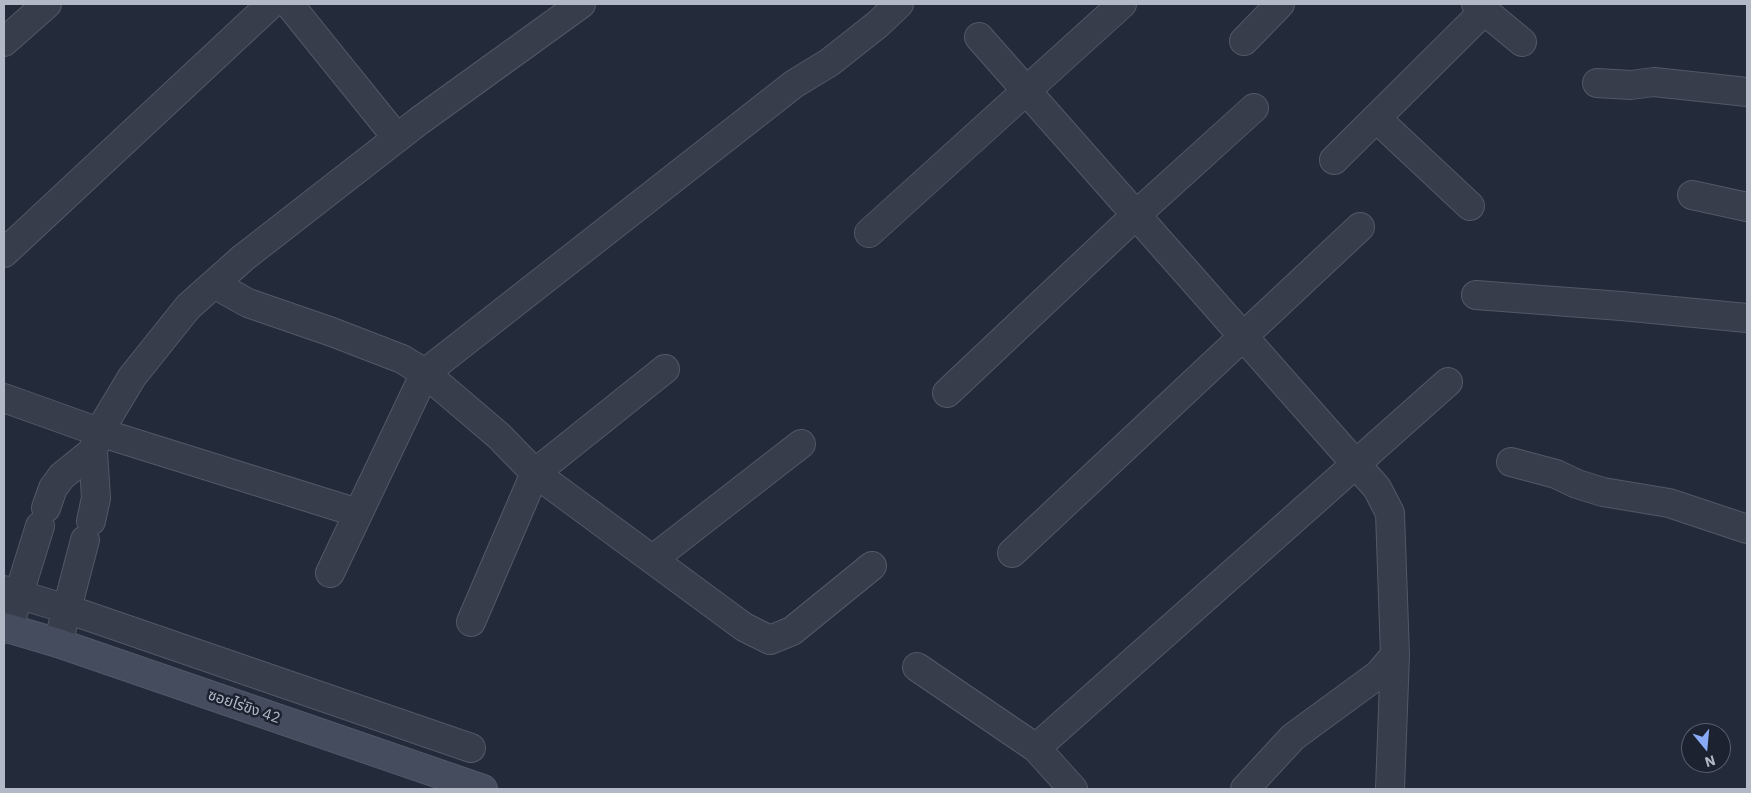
<!DOCTYPE html>
<meta charset="utf-8">
<style>
body{margin:0}
#map{position:relative;width:1751px;height:793px;overflow:hidden;background:#232b3a;font-family:"IBM Plex Sans",sans-serif}
canvas{display:block}
.frame{position:absolute;inset:0;border:5px solid #b2b8c6;pointer-events:none}
.north{position:absolute;left:1681px;top:723px;width:50px;height:50px;box-sizing:border-box;background:#1c2230;border:1px solid #585e6c;border-radius:50%;rotate:163deg;font-size:14px;font-weight:700;line-height:20px;text-align:center;color:#b2b8c6}
.north::after{content:'';display:block;margin:auto;width:18px;height:22px;background:#89aaf5;clip-path:polygon(50% 0,100% 100%,50% 72%,0 100%)}
</style>
<div id="map">
<canvas width="1751" height="793"></canvas>
<div class="frame"></div>
<div class="north">N</div>
</div>
<script>
const ctx = document.querySelector('canvas').getContext('2d');
ctx.lineJoin = 'round';
const shape = rows => new Path2D(rows.map(r => 'M' + r).join(''));
function trace(path, color, width, dash) { ctx.strokeStyle = color; ctx.lineWidth = width; ctx.lineCap = dash ? 'butt' : 'round'; ctx.setLineDash(dash || []); ctx.stroke(path); }
function write(font, color, halo, rows, align = 'center') {
  ctx.font = font + ' "IBM Plex Sans","Noto Sans Thai",sans-serif'; ctx.lineWidth = 5; ctx.setLineDash([]); ctx.textBaseline = 'middle'; ctx.strokeStyle = halo; ctx.fillStyle = color; for (const [text, x, y, turn = 0] of rows) {
    ctx.save(); ctx.translate(x, y); ctx.rotate((+turn || 0) * Math.PI / 180); ctx.textAlign = isNaN(turn) ? turn : align; if (halo) ctx.strokeText(text, 0, 0); ctx.fillText(text, 0, 0); ctx.restore();
  }
}
const street = shape([
 [289,4,397,138],
 [1476,4,1522,42],
 [979,37,1377,488,1390,513,1395,655,1379,674,1293,737,1245,789],
 [1244,41,1280,4],
 [4,42,47,4],
 [1597,83,1631,85,1654,82,1747,92],
 [1376,118,1470,206],
 [1334,160,1485,10],
 [1692,195,1747,207],
 [869,233,1122,4],
 [4,253,271,4],
 [214,284,248,303,332,332,402,359,425,373,499,436,535,473,744,627,770,640,792,631,872,566],
 [1476,295,1621,306,1747,318],
 [947,393,1137,214,1254,108],
 [4,398,99,432,358,513],
 [1511,462,1556,474,1577,484,1603,492,1669,503,1747,529],
 [46,508,53,488,62,476,93,451],
 [91,521,96,498,93,451,99,432,132,377,188,307,243,258,419,121,581,4],
 [1012,553,1360,227],
 [653,559,801,444],
 [330,573,425,373,794,84,830,62,878,24,899,4],
 [4,590,67,609,471,748],
 [471,622,535,473,665,369],
 [8,629,40,526],
 [58,643,85,540],
 [917,667,1036,748,1073,789],
 [1036,748,1448,382],
 [1390,789,1395,655]
]);
const secondary = shape([
 [4,627,58,643,483,789]
]);
trace(street, '#525866', 30);
trace(secondary, '#525866', 30);
trace(street, '#373d4b', 28);
trace(secondary, '#454c5e', 28);
write('15px', '#b2b8c6', '#1c2230', [
 ["ซอยไร่ขิง 42",244,707,19]
]);
</script>
